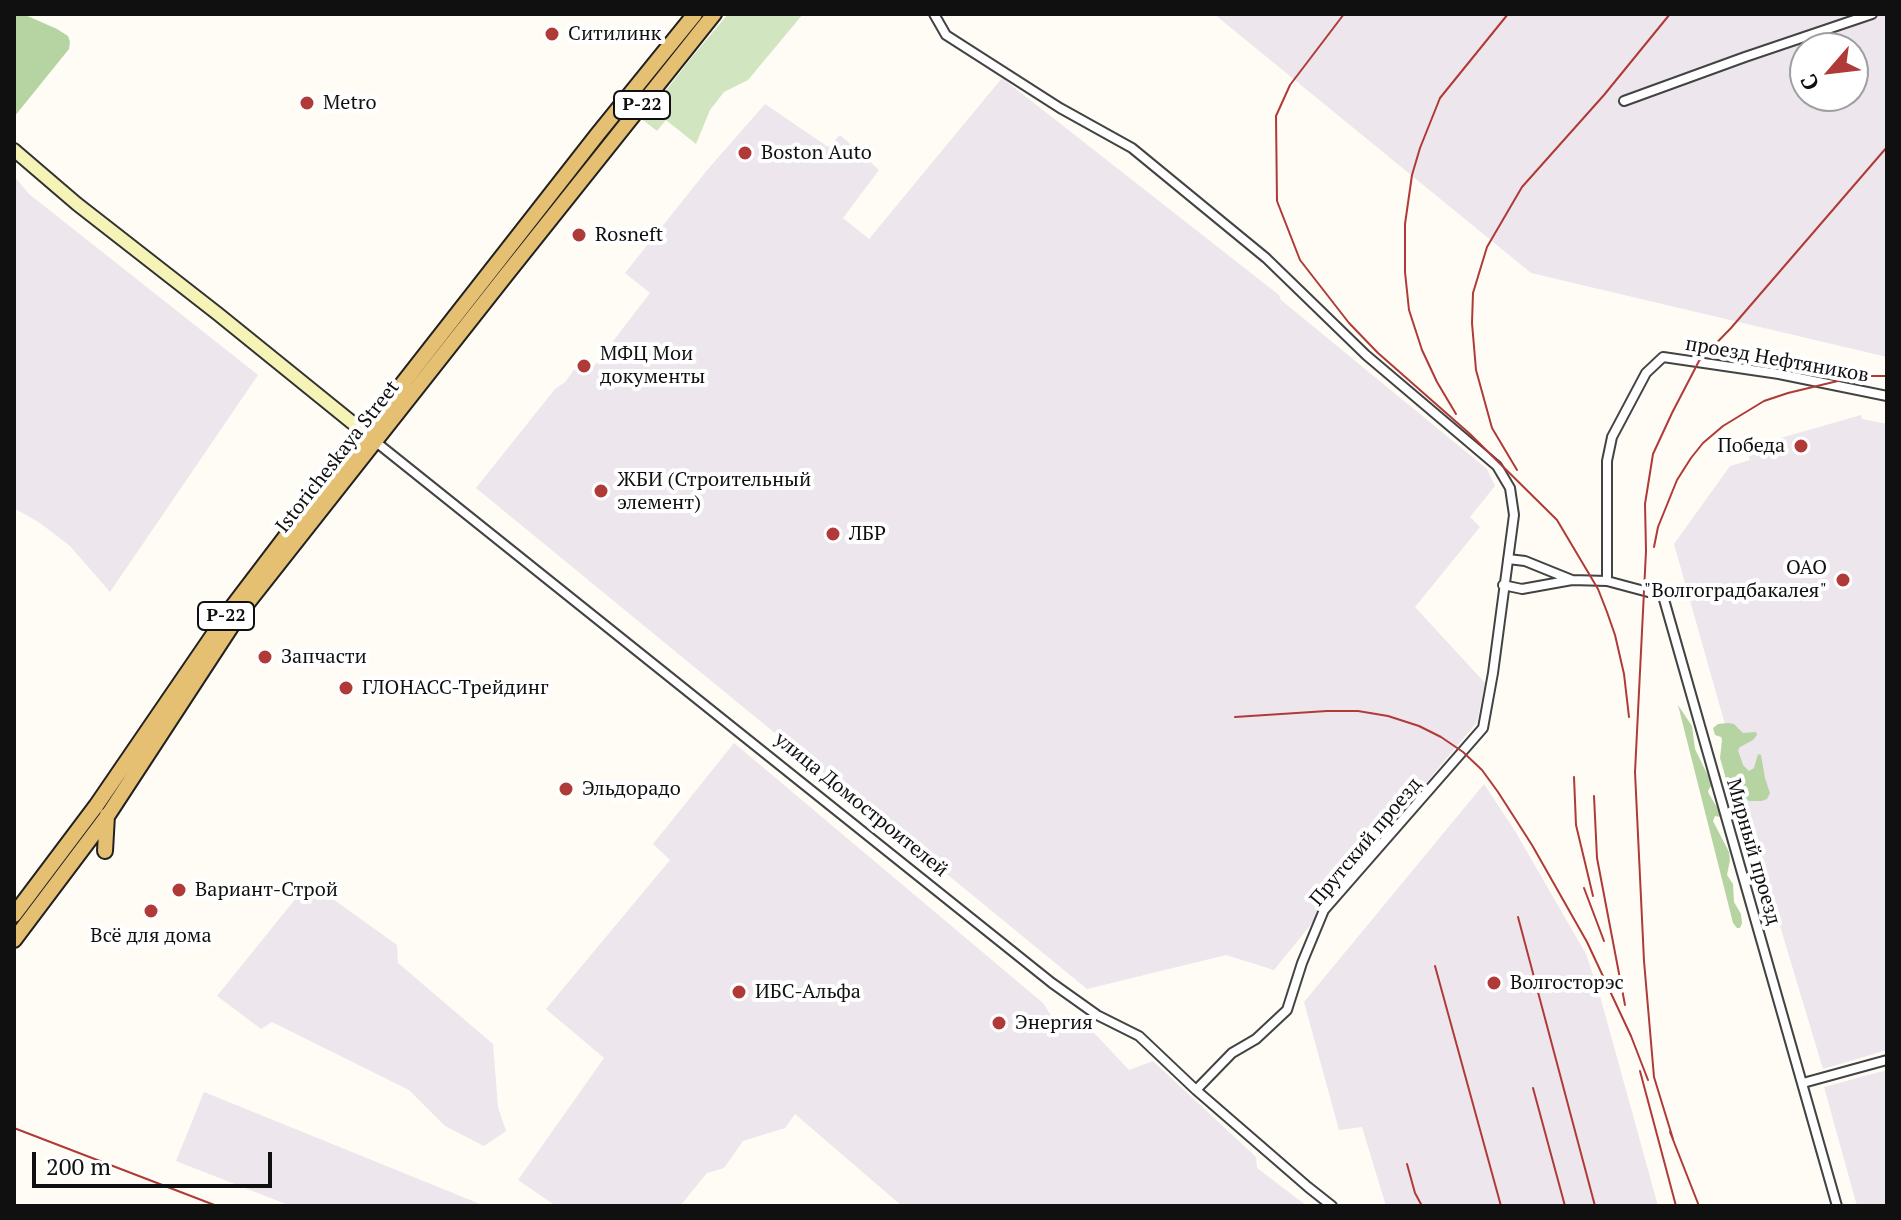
<!DOCTYPE html>
<meta charset="utf-8">
<style>
body{margin:0}
#map{position:relative;width:1901px;height:1220px;overflow:hidden;background:#fefcf4;font-family:"PT Serif",serif}
canvas{display:block}
.frame{position:absolute;inset:0;border:16px solid #101010;pointer-events:none}
.north{position:absolute;left:1789px;top:32px;width:80px;height:80px;box-sizing:border-box;background:#fff;border:2px solid #9f9f9f;border-radius:50%;rotate:242deg;font-size:22px;font-weight:700;line-height:32px;text-align:center;color:#101010}
.north::after{content:'';display:block;margin:auto;width:28px;height:36px;background:#b03a37;clip-path:polygon(50% 0,100% 100%,50% 72%,0 100%)}
.scale{position:absolute;left:32px;top:1152px;width:240px;height:36px;box-sizing:border-box;border:4px solid #101010;border-top:0;padding-left:10px;font-size:24px;line-height:28px;white-space:nowrap;color:#101010;-webkit-text-stroke:6px #fff;paint-order:stroke}
</style>
<div id="map">
<canvas width="1901" height="1220"></canvas>
<div class="frame"></div>
<div class="north">С</div>
<div class="scale">200 m</div>
</div>
<script>
const ctx = document.querySelector('canvas').getContext('2d');
ctx.lineJoin = 'round';
function paint(path, color) { ctx.fillStyle = color; ctx.fill(path, 'evenodd'); }
const shape = rows => new Path2D(rows.map(r => 'M' + r).join(''));
function trace(path, color, width, dash) { ctx.strokeStyle = color; ctx.lineWidth = width; ctx.lineCap = dash ? 'butt' : 'round'; ctx.setLineDash(dash || []); ctx.stroke(path); }
function write(font, color, halo, rows, align = 'center') {
  ctx.font = font + ' "PT Serif",serif'; ctx.lineWidth = 8; ctx.setLineDash([]); ctx.textBaseline = 'middle'; ctx.strokeStyle = halo; ctx.fillStyle = color; for (const [text, x, y, turn = 0] of rows) {
    ctx.save(); ctx.translate(x, y); ctx.rotate((+turn || 0) * Math.PI / 180); ctx.textAlign = isNaN(turn) ? turn : align; if (halo) ctx.strokeText(text, 0, 0); ctx.fillText(text, 0, 0); ctx.restore();
  }
}
paint(shape([
 [1214,14,1887,14,1887,357,1531,273],
 [1805,48,1853,48,1853,96,1805,96],
 [1002,78,1279,295,1281,300,1487,469,1495,486,1470,517,1480,527,1415,607,1485,683,1477,722,1411,801,1274,970,1226,955,1087,989,476,488,555,389,565,382,583,358,594,366,650,293,625,273,708,169,765,104,828,147,840,135,879,170,843,218,869,239],
 [14,176,29,194,258,375,110,592,70,546,40,523,14,508],
 [1861,415,1862,419,1887,424,1887,1050,1823,1069,1753,836,1756,834,1674,544,1730,466,1750,460,1746,448],
 [734,743,1043,1003,1060,1030,1081,1019,1129,1070,1153,1061,1256,1157,1257,1168,1307,1206,902,1206,795,1114,785,1128,743,1141,724,1168,707,1173,680,1206,556,1206,518,1180,604,1058,546,1009,670,860,653,844],
 [1484,784,1515,831,1586,954,1600,996,1658,1206,1386,1206,1362,1127,1339,1130,1304,1002],
 [309,882,397,945,398,963,493,1044,498,1107,506,1131,484,1146,445,1126,409,1090,272,1022,261,1029,217,996],
 [1887,1070,1887,1206,1857,1206,1824,1087],
 [204,1092,485,1206,291,1206,176,1161]
]), '#ede6ed');
paint(shape([
 [728,14,803,14,748,80,724,92,710,110,696,144,666,120,657,131,643,120,692,57]
]), '#d1e5c0');
paint(shape([
 [14,14,23,14,57,29,68,36,70,42,69,49,14,117],
 [1678,705,1692,726,1695,749,1712,784,1708,791,1709,794,1721,814,1721,817,1715,816,1713,821,1729,852,1730,860,1727,875,1733,884,1734,902,1741,914,1742,923,1740,928,1737,928,1733,923],
 [1728,723,1734,724,1743,733,1756,732,1757,735,1753,740,1740,747,1738,750,1743,765,1749,771,1754,768,1758,754,1761,755,1765,778,1770,793,1767,799,1762,801,1749,801,1739,792,1729,789,1728,786,1720,758,1722,740,1721,737,1715,735,1713,728,1718,724]
]), '#b5d4a2');
const minor = shape([
 [934,14,946,35,1060,108,1132,148,1266,258,1366,355,1497,466,1510,488,1514,515,1493,673,1483,728,1324,910,1302,963,1287,1010,1256,1039,1232,1053,1196,1090],
 [1624,101,1745,57,1872,14],
 [376,442,1052,983,1097,1015,1139,1036,1196,1090,1308,1187,1332,1206],
 [1572,580,1607,581,1663,596,1837,1206],
 [1607,581,1607,461,1612,437,1646,373,1663,357,1779,374,1887,396],
 [1503,585,1522,589,1572,580,1525,561,1508,559],
 [1803,1083,1887,1060]
]);
const secondary = shape([
 [14,150,77,204,218,314,370,437]
]);
const trunk = shape([
 [105,851,107,815],
 [14,915,96,806,233,606,382,410,597,135,695,14],
 [14,940,108,815,242,610,506,275,714,14]
]);
trace(minor, '#434343', 12);
trace(secondary, '#323232', 16);
trace(trunk, '#212121', 18);
trace(minor, '#fff', 8);
trace(secondary, '#f6f3b7', 12);
trace(trunk, '#e6c072', 14);
trace(shape([
 [1344,14,1290,85,1276,116,1277,201,1300,260,1349,323,1378,353,1470,434,1557,520,1598,589,1607,612,1615,635,1624,674,1629,717],
 [1456,414,1437,382,1422,350,1409,310,1405,272,1405,224,1412,175,1420,148,1440,98,1508,14],
 [1517,470,1492,428,1476,370,1472,323,1473,293,1487,247,1522,187,1604,95,1670,14],
 [1654,547,1658,527,1677,480,1691,458,1703,443,1723,426,1764,401,1788,393,1842,380,1865,376,1887,376],
 [1235,717,1327,711,1358,711,1388,716,1419,726,1441,737,1463,752,1482,770,1498,792,1532,845,1587,942,1631,1036,1648,1080],
 [1574,777,1576,825,1593,896],
 [1594,796,1597,858,1625,1005],
 [1584,888,1604,941],
 [1518,917,1595,1206],
 [1435,966,1501,1206],
 [1640,1071,1676,1206],
 [1533,1088,1565,1206],
 [14,1128,217,1206],
 [1670,1132,1699,1206],
 [1673,1139,1654,1077,1644,961,1635,772,1646,551,1645,504,1653,454,1672,413,1699,361,1731,328,1887,147],
 [1407,1164,1415,1193,1422,1206]
]), '#b03a37', 2);
for (const [x, y, r, color] of [
 [552,34,8,"#b03a37"],
 [307,103,8,"#b03a37"],
 [745,153,8,"#b03a37"],
 [579,235,8,"#b03a37"],
 [584,366,8,"#b03a37"],
 [1801,446,8,"#b03a37"],
 [601,491,8,"#b03a37"],
 [833,534,8,"#b03a37"],
 [1843,580,8,"#b03a37"],
 [265,657,8,"#b03a37"],
 [346,688,8,"#b03a37"],
 [566,789,8,"#b03a37"],
 [179,890,8,"#b03a37"],
 [151,911,8,"#b03a37"],
 [1494,983,8,"#b03a37"],
 [739,992,8,"#b03a37"],
 [999,1023,8,"#b03a37"]
]) { const dot = new Path2D(); dot.arc(x, y, r, 0, 2 * Math.PI); ctx.fillStyle = color; ctx.fill(dot); trace(dot, '#fff', 3); }
for (const [x, y, w] of [
 [642,105,56],
 [226,616,56]
]) { const box = new Path2D(); box.roundRect(x - w / 2, y - 14, w, 28, 6); ctx.fillStyle = '#fff'; ctx.fill(box); trace(box, '#101010', 2); }
write('bold 18px', '#101010', null, [
 ["Р-22",642,105],
 ["Р-22",226,616]
]);
write('20px', '#101010', '#fff', [
 ["Ситилинк",568,34],
 ["Metro",323,103],
 ["Boston Auto",761,153],
 ["Rosneft",595,235],
 ["МФЦ Мои",600,354],
 ["документы",600,377],
 ["Победа",1785,446,"right"],
 ["ЖБИ (Строительный",617,480],
 ["элемент)",617,503],
 ["ЛБР",849,534],
 ["ОАО",1827,568,"right"],
 ["\"Волгоградбакалея\"",1827,591,"right"],
 ["Запчасти",281,657],
 ["ГЛОНАСС-Трейдинг",362,688],
 ["Эльдорадо",582,789],
 ["Вариант-Строй",195,890],
 ["Всё для дома",151,936,"center"],
 ["Волгосторэс",1510,983],
 ["ИБС-Альфа",755,992],
 ["Энергия",1015,1023]
], 'left');
write('20px', '#101010', '#fff', [
 ["проезд Нефтяников",1777,360,10],
 ["Istoricheskaya Street",338,457,-52],
 ["улица Домостроителей",861,805,39],
 ["Прутский проезд",1366,842,-50],
 ["Мирный проезд",1753,852,74]
]);
</script>
